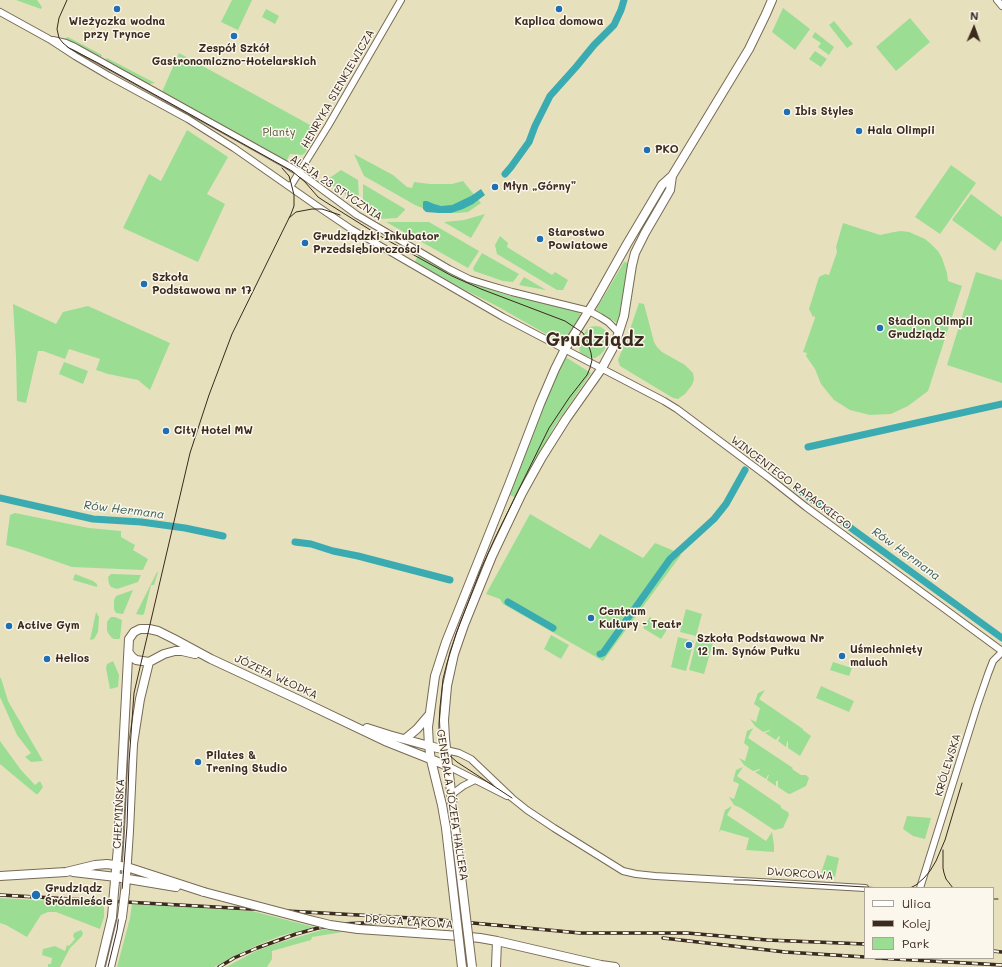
<!DOCTYPE html>
<meta charset="utf-8">
<style>
body{margin:0}
#map{position:relative;width:1002px;height:967px;overflow:hidden;background:#e7e0bd;font-family:Mali,sans-serif}
canvas{display:block}
.legend{position:absolute;left:864px;top:887px;width:130px;height:72px;box-sizing:border-box;background:#fbf7ec;border:1px solid #aea59a;margin:0;padding:5px 7px;list-style:none;font-size:12px;color:#3b2a1e}
.legend li{display:flex;align-items:center;gap:8px;height:20px}
.legend b{width:20px;border:1px solid #aea59a}
.north{position:absolute;left:954px;top:8px;width:40px;height:40px;-webkit-text-stroke:3px #fbf7ec;paint-order:stroke;rotate:2deg;font-size:11px;font-weight:700;line-height:16px;text-align:center;color:#3b2a1e}
.north::after{content:'';display:block;margin:auto;width:14px;height:18px;background:#3b2a1e;clip-path:polygon(50% 0,100% 100%,50% 72%,0 100%)}
</style>
<div id="map">
<canvas width="1002" height="967"></canvas>
<ul class="legend">
<li><b style="height:5px;background:#fff"></b>Ulica</li>
<li><b style="height:5px;background:#3b2a1e"></b>Kolej</li>
<li><b style="height:11px;background:#9cdd94"></b>Park</li>
</ul>
<div class="north">N</div>
</div>
<script>
const ctx = document.querySelector('canvas').getContext('2d');
ctx.lineJoin = 'round';
function paint(path, color) { ctx.fillStyle = color; ctx.fill(path, 'evenodd'); }
const shape = rows => new Path2D(rows.map(r => 'M' + r).join(''));
function trace(path, color, width, dash) { ctx.strokeStyle = color; ctx.lineWidth = width; ctx.lineCap = dash ? 'butt' : 'round'; ctx.setLineDash(dash || []); ctx.stroke(path); }
function write(font, color, halo, rows, align = 'center') {
  ctx.font = font + ' Mali,sans-serif'; ctx.lineWidth = 3; ctx.setLineDash([]); ctx.textBaseline = 'middle'; ctx.strokeStyle = halo; ctx.fillStyle = color; for (const [text, x, y, turn = 0] of rows) {
    ctx.save(); ctx.translate(x, y); ctx.rotate((+turn || 0) * Math.PI / 180); ctx.textAlign = isNaN(turn) ? turn : align; if (halo) ctx.strokeText(text, 0, 0); ctx.fillText(text, 0, 0); ctx.restore();
  }
}
paint(shape([
 [16,0,37,0,42,7,41,9],
 [232,0,252,0,238,30,221,22],
 [783,8,810,29,795,50,772,32],
 [266,9,279,16,275,24,262,17],
 [910,18,930,42,896,71,876,47],
 [834,21,853,44,847,48,829,25],
 [815,32,834,47,829,55,818,47,821,43,812,37],
 [68,37,102,55,100,59,64,39],
 [815,51,827,59,821,67,809,59],
 [179,53,312,126,314,123,320,126,305,153,302,155,290,154,286,162,162,92],
 [107,58,155,83,149,84,145,84,105,61],
 [187,130,228,157,207,194,225,204,198,262,123,228,149,174,161,181],
 [354,154,393,175,407,187,412,188,414,182,430,184,452,184,463,181,481,203,468,212,458,213,445,213,430,211,415,205,364,176],
 [951,165,976,183,940,234,915,217],
 [341,170,358,180,359,198,352,193,349,197,329,183,328,179],
 [363,184,405,209,405,210,397,218,380,219,368,210,370,207,366,205,365,208,363,207],
 [971,194,1002,217,1002,240,995,251,952,220],
 [485,214,471,238,444,222,464,220],
 [386,222,429,222,479,251,468,268],
 [843,223,880,235,894,232,901,231,909,232,925,239,931,244,938,251,942,258,947,273,948,281,962,286,928,391,908,406,891,414,870,415,850,410,834,400,821,384,815,369,806,356,807,353,803,352,815,318,815,316,813,317,809,309,819,277,825,274,829,275,837,252,836,247],
 [500,236,508,243,507,247,552,275,555,272,568,280,563,290,557,290,497,254,495,245],
 [482,253,519,274,513,282,503,281,474,271,473,268],
 [418,255,455,275,479,286,505,294,578,312,580,313,580,316,564,343,562,343,495,305,459,287,415,262],
 [624,262,626,262,628,264,619,324,618,324,611,319,596,310],
 [976,272,1002,280,1002,383,947,365],
 [524,277,546,290,519,285],
 [639,303,644,304,654,342,657,347,662,352,685,365,693,373,694,379,692,385,685,394,678,399,673,398,620,366,618,360,628,335],
 [13,304,56,324,63,312,88,306,170,343,150,390,138,380,108,374,96,370,100,359,69,349,65,359,43,351,38,351,26,403,17,401,16,356],
 [596,326,601,327,606,331,608,335,608,340,604,351,600,355,595,358,589,357,585,356,580,353,579,346,580,341,586,330,590,327],
 [567,358,591,373,554,427,517,498,509,495,546,397,564,359],
 [64,362,88,371,83,384,59,374],
 [15,513,89,528,121,531,121,537,135,545,133,550,148,559,143,570,72,567,23,550,6,545,10,515],
 [530,514,590,549,600,534,643,558,655,543,672,550,681,555,603,661,503,604,500,599,486,594],
 [157,572,158,572,154,585,151,585,144,614,142,615,136,614],
 [75,574,93,581,97,584,97,587,73,580],
 [111,574,141,575,138,582,117,589,111,587,109,584,108,577],
 [133,590,123,614,116,613,114,609,114,600,116,596],
 [686,609,702,614,696,636,680,632],
 [96,612,99,617,98,632,94,639,90,640],
 [111,617,115,617,122,620,120,638,119,639,114,639,112,638,108,633,107,630,107,622,109,619],
 [650,617,668,628,661,639,643,628],
 [551,635,569,645,561,659,544,649],
 [678,637,694,641,686,671,671,667],
 [697,638,713,643,704,674,689,670],
 [113,661,119,675,118,687,110,689,106,668,107,664],
 [833,662,852,668,849,676,830,670],
 [0,678,1,678,8,701,43,761,31,762,25,757,31,753,17,735,0,697],
 [821,686,854,701,849,712,816,698],
 [765,690,759,699,803,729,803,730,811,736,800,756,788,748,788,741,787,742,786,747,778,741,780,737,779,736,776,740,765,733,770,731,770,730,763,732,755,726,750,719,756,722,760,708,754,704,758,693],
 [753,728,748,738,793,768,792,769,801,775,806,775,809,778,806,786,790,794,787,793,778,787,778,781,776,781,776,786,767,780,769,775,768,775,766,779,755,772,760,770,760,769,753,771,744,765,739,758,745,761,749,747,744,743,747,731],
 [0,741,21,770,35,785,40,781,43,787,38,794,36,794,0,764],
 [743,767,737,776,781,806,781,808,788,812,789,815,783,828,774,830,741,808,734,805,729,797,734,799,739,784,733,781,736,770],
 [732,806,727,815,766,841,772,832,774,845,774,852,746,850,749,838,721,830,719,832,725,810],
 [907,816,931,818,925,839,913,836,903,829],
 [827,855,839,858,835,877,820,876],
 [0,898,104,904,104,917,100,929,56,912,48,912,41,915,37,921,27,937,6,925,0,923],
 [132,904,252,911,314,927,280,936,253,947,214,967,117,967,130,918],
 [325,929,343,932,312,937,311,940,272,951,272,959,267,967,226,967,256,951,275,944],
 [81,930,83,933,82,936,70,948,60,967,48,967,48,964,51,964,52,958,42,955,43,949,55,946,65,951,67,945,69,946,75,939,73,936,74,933]
]), '#9cdd94');
paint(shape([
 [481,189,485,195,473,204,463,209,451,213,439,213,426,212,423,209,423,202,424,201,427,201,434,204,441,206,452,205,471,196]
]), '#39abb1');
trace(shape([
 [505,174,511,167,529,142,535,126,550,96,576,67,594,45,614,25,621,10,624,0],
 [808,447,1002,404],
 [796,488,1002,638],
 [0,498,93,519,141,522,185,528,223,536],
 [295,542,311,544,333,551,358,556,450,580],
 [508,602,553,628],
 [600,654,603,653,670,559,714,519,726,504,745,470]
]), '#39abb1', 7);
const minor = shape([
 [997,0,1002,6],
 [0,12,49,39,75,56,109,76,188,119,234,148,317,206,351,229,377,244,503,317,664,401,677,409,768,477,806,507,1002,651],
 [53,40,66,43,75,47,287,165,300,173,357,215,449,269,469,279,485,284,512,292,589,311,600,317,608,322,619,333],
 [290,187,328,126,401,0],
 [446,750,459,753,471,759,512,798,527,810,554,828,623,871,636,874,655,876,865,888],
 [448,766,507,796],
 [451,795,463,786,475,780],
 [920,888,977,706,988,674,993,661,1002,652]
]);
const major = shape([
 [129,653,132,657,136,660,149,662,164,654,175,651,182,651,195,654],
 [367,728,389,735,429,746,446,750],
 [405,739,417,729,429,715],
 [455,827,445,739,444,720,447,686,454,654,464,625,492,556,522,493,542,457,566,419,602,368,615,344,624,316,632,265,635,253,645,233,670,190,672,176],
 [446,828,442,805,431,760,429,746,428,727,435,676,446,642,510,482,540,404,555,369,565,349,595,301,627,244,662,185,672,176,749,49,766,14,772,0],
 [73,872,116,877,176,887],
 [0,876,66,872,95,865,107,864,127,867,204,892],
 [114,892,118,847,129,639,134,632,140,629,149,629,158,631,174,639,211,659,297,699,385,741,448,766],
 [125,892,129,831,133,744,140,699,149,662],
 [358,929,460,936,480,938,497,941,601,965,615,967],
 [100,967,112,917],
 [110,967,122,917],
 [496,967,497,941]
]);
trace(minor, '#776a56', 8);
trace(major, '#776a56', 10);
trace(minor, '#fff', 6);
trace(major, '#fff', 8);
trace(shape([
 [67,0,59,18,57,29,59,38,63,43,69,48,98,63,292,171,305,182,318,197,324,201,380,236,421,259,452,276,481,289,565,321,583,333,587,340,591,353,592,360,590,368,587,375,569,398,549,428,494,540,481,569,456,634,447,663,443,679,440,707,439,724,439,738,444,749,448,754,457,762,512,798],
 [289,218,296,212,312,209,322,209,340,215],
 [943,850,943,868,944,873,946,879,953,888],
 [734,880,747,880,882,888],
 [910,888,916,885,924,878,930,871,936,861,945,840,962,783],
 [993,899,998,899],
 [108,967,117,930,122,891,127,826,129,762,134,693,190,453,209,395,232,334,291,214,294,206,294,195,291,183,289,176,282,168]
]), '#3b2a1e', 1);
const rail = shape([
 [0,895,430,919,580,933,687,933,767,940,865,944],
 [663,938,785,952,865,957],
 [993,951,1002,952],
 [876,958,1002,965],
 [219,967,234,958,257,948,296,934,318,928,341,924,384,922]
]);
trace(rail, '#3b2a1e', 3.5);
trace(rail, '#fbf7ec', 2, [6]);
const majorBridge = shape([
 [455,827,472,967],
 [446,828,462,967],
 [204,892,310,920,330,925,358,929],
 [112,917,114,892],
 [122,917,125,892]
]);
trace(majorBridge, '#776a56', 10, []);
trace(majorBridge, '#fff', 8);
for (const [x, y, r, color] of [
 [117,9,4,"#1f6fb2"],
 [559,9,4,"#1f6fb2"],
 [234,36,4,"#1f6fb2"],
 [787,112,4,"#1f6fb2"],
 [859,131,4,"#1f6fb2"],
 [647,150,4,"#1f6fb2"],
 [495,187,4,"#1f6fb2"],
 [540,239,4,"#1f6fb2"],
 [305,243,4,"#1f6fb2"],
 [144,284,4,"#1f6fb2"],
 [880,328,4,"#1f6fb2"],
 [166,431,4,"#1f6fb2"],
 [591,618,4,"#1f6fb2"],
 [9,626,4,"#1f6fb2"],
 [689,645,4,"#1f6fb2"],
 [842,656,4,"#1f6fb2"],
 [47,659,4,"#1f6fb2"],
 [198,762,4,"#1f6fb2"],
 [36,895,5,"#1f6fb2"]
]) { const dot = new Path2D(); dot.arc(x, y, r, 0, 2 * Math.PI); ctx.fillStyle = color; ctx.fill(dot); trace(dot, '#fbf7ec', 1.5); }
write('bold 11px', '#3b2a1e', '#fbf7ec', [
 ["Wieżyczka wodna",117,22,"center"],
 ["przy Trynce",117,35,"center"],
 ["Kaplica domowa",559,22,"center"],
 ["Zespół Szkół",234,49,"center"],
 ["Gastronomiczno-Hotelarskich",234,62,"center"],
 ["Ibis Styles",795,112],
 ["Hala Olimpii",867,131],
 ["PKO",655,150],
 ["Młyn „Górny”",503,187],
 ["Starostwo",548,233],
 ["Powiatowe",548,246],
 ["Grudziądzki Inkubator",313,237],
 ["Przedsiębiorczości",313,250],
 ["Szkoła",152,278],
 ["Podstawowa nr 17",152,291],
 ["Stadion Olimpii",888,322],
 ["Grudziądz",888,335],
 ["City Hotel MW",174,431],
 ["Centrum",599,612],
 ["Kultury - Teatr",599,625],
 ["Active Gym",17,626],
 ["Szkoła Podstawowa Nr",697,639],
 ["12 im. Synów Pułku",697,652],
 ["Uśmiechnięty",850,650],
 ["maluch",850,663],
 ["Helios",55,659],
 ["Pilates &",206,756],
 ["Trening Studio",206,769],
 ["Grudziądz",45,889],
 ["Śródmieście",45,902]
], 'left');
write('11px', '#3b2a1e', '#fbf7ec', [
 ["HENRYKA SIENKIEWICZA",338,89,-60],
 ["ALEJA 23 STYCZNIA",336,188,34],
 ["WINCENTEGO RAPACKIEGO",791,483,37],
 ["JÓZEFA WŁODKA",276,677,25],
 ["KRÓLEWSKA",948,765,-73],
 ["GENERAŁA JÓZEFA HALLERA",452,805,81],
 ["CHEŁMIŃSKA",119,814,-87],
 ["DWORCOWA",800,874,4],
 ["DROGA ŁĄKOWA",409,922,4]
]);
write('11px', '#53573c', '#fbf7ec', [
 ["Planty",279,133]
]);
write('italic 12px', '#3a5e59', '#fbf7ec', [
 ["Rów Hermana",124,510,7],
 ["Rów Hermana",906,554,36]
]);
write('bold 19px', '#3b2a1e', '#fbf7ec', [
 ["Grudziądz",595,340]
]);
</script>
